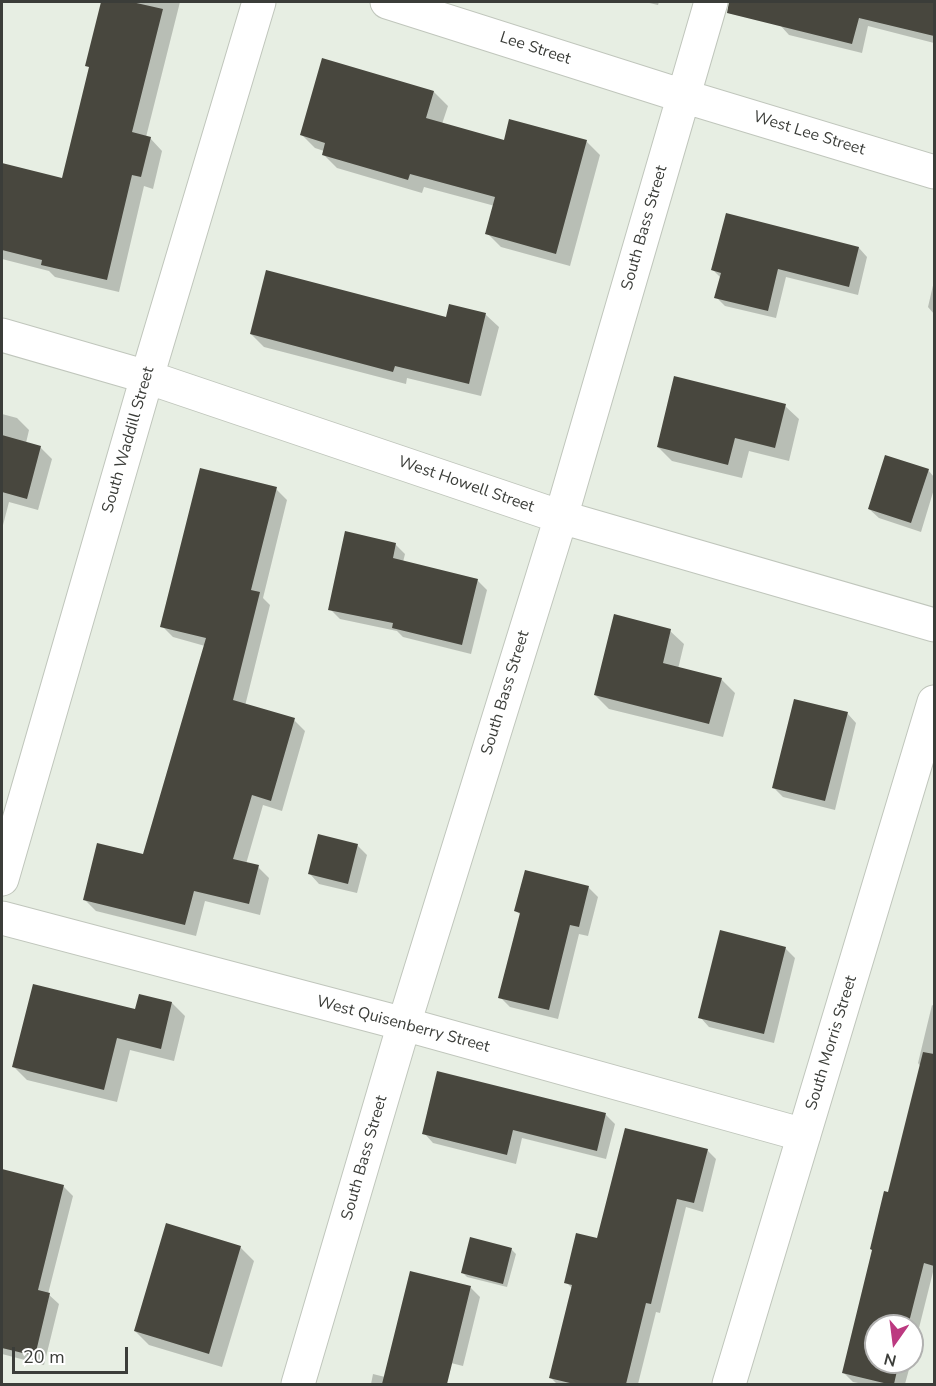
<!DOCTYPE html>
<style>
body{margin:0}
#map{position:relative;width:936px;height:1386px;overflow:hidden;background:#e7eee3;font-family:"Nunito Sans",sans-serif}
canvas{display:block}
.frame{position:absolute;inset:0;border:3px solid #3b3d39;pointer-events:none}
.north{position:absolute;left:864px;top:1314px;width:60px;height:60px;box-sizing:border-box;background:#fff;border:2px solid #b1b1b0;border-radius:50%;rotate:194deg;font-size:16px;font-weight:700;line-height:24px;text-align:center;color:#3b3d39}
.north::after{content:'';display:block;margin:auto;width:21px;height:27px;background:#bc3980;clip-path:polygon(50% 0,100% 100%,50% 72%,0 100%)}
.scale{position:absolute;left:12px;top:1347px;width:116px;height:27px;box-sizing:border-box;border:3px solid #3b3d39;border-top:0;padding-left:8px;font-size:18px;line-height:21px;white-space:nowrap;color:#3b3d39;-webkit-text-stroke:4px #fff;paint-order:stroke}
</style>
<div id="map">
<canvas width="936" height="1386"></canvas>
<div class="frame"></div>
<div class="north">N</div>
<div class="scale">20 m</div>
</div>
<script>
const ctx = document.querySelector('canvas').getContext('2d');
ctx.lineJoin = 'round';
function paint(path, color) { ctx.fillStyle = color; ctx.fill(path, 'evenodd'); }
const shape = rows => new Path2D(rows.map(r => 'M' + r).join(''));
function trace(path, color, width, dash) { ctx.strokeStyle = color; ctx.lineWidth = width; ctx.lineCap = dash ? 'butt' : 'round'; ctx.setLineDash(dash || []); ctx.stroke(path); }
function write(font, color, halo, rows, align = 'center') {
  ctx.font = font + ' "Nunito Sans",sans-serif'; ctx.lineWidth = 6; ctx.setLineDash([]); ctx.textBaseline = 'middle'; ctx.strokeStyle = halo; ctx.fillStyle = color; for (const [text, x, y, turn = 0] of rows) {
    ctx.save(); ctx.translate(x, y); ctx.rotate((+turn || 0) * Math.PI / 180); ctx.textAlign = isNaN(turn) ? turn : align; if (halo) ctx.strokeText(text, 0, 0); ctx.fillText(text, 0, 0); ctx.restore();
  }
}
paint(shape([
 [103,2,180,2,146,137,150,138,162,151,153,189,144,186,119,292,55,277,49,271,2,259,2,164,63,180,90,68,87,65],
 [645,2,659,2,658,5],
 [785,2,934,2,934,43,868,26,862,53,789,35,780,25],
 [323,59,434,92,448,106,442,124,505,142,586,141,600,155,570,266,501,247,487,233,495,206,424,187,422,193,337,168,323,154,324,151,315,148,301,134],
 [859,248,867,257,858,295,786,277,776,318,725,306,716,297,721,278,713,270],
 [934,281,934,314,928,307],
 [450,306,486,315,499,327,481,396,407,378,406,384,264,347,251,334,447,319],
 [785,406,799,419,789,461,749,451,742,478,672,461,658,447],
 [2,414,17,418,29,430,26,443,40,447,52,459,38,510,9,502,2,529],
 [928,470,934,477,934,489,921,532,879,518,869,509],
 [276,489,287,500,263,598,270,605,245,706,294,720,305,731,282,811,263,805,246,864,258,867,269,878,260,915,205,901,196,936,96,911,85,900,145,856,205,646,173,637,162,626],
 [395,544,405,554,403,562,477,580,487,590,471,654,403,637,397,631,340,619,330,609],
 [670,631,684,644,678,669,721,679,735,693,723,737,609,709,595,695],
 [847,713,856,723,835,810,783,797,774,788],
 [357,845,367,855,357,893,319,884,310,874],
 [588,887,598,897,588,936,579,934,558,1019,510,1007,500,997,521,915,516,911],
 [785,948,795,958,774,1043,709,1027,700,1017],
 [172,1003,185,1016,174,1061,130,1050,117,1102,27,1080,14,1067,136,1011],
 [932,1005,934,1006,934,1272,933,1272,912,1356,912,1326,876,1326,876,1362,911,1362,905,1384,863,1384,853,1382,843,1372,921,1067,918,1063],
 [606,1115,615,1124,606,1159,522,1138,516,1164,433,1143,424,1133],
 [707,1150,716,1159,703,1212,686,1207,660,1313,656,1312,638,1384,557,1384,551,1378,573,1289,566,1282,598,1240],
 [2,1171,63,1186,73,1196,48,1294,59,1304,44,1365,2,1354],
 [240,1247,254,1261,222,1367,149,1345,135,1331],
 [511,1249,516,1254,507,1287,467,1277,463,1273],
 [471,1288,480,1297,463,1366,443,1361,437,1384,371,1384,373,1374,385,1377]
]), '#0003');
paint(shape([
 [101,2,132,2,163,9,132,132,151,137,141,177,132,175,107,280,41,265,42,260,2,250,2,163,62,178,89,67,85,66],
 [729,2,934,2,934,36,859,18,852,44,727,13],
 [322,58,434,91,426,118,504,140,509,119,587,140,556,254,485,234,495,197,410,174,408,180,322,155,325,143,300,135],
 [726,213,859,247,849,287,778,269,768,311,714,298,721,273,711,270],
 [266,270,446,317,449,304,486,313,469,384,395,366,393,372,250,334],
 [674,376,786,404,775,448,735,438,728,465,657,447],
 [2,435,41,446,27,499,2,492],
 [885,455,929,469,911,523,868,509],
 [200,468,277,487,251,590,260,592,233,700,295,718,271,801,252,795,233,859,259,865,249,904,194,891,185,925,83,900,97,843,143,854,206,638,160,627],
 [345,531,396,543,393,558,478,579,462,645,392,628,393,623,328,610],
 [614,614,671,629,663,663,722,678,709,724,594,695],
 [794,699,848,712,825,801,772,788],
 [318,834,358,844,348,884,308,874],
 [525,870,589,886,579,927,570,925,549,1010,498,998,520,913,514,911],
 [720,930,786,947,764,1034,698,1018],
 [33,984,135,1009,139,994,172,1002,161,1049,117,1038,104,1090,12,1067],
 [923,1052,934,1054,934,1266,924,1263,908,1326,876,1326,876,1362,899,1362,894,1384,888,1384,842,1373,872,1250,870,1249,884,1191,888,1192],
 [437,1071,606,1113,597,1151,513,1130,507,1155,422,1134],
 [625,1128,708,1149,694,1203,677,1199,651,1304,646,1303,626,1384,574,1384,549,1378,572,1285,564,1283,576,1233,597,1238],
 [2,1169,64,1185,38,1290,50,1293,35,1356,2,1348],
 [166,1223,241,1246,209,1354,134,1331],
 [470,1237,512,1248,503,1284,461,1273],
 [410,1271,471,1286,447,1384,382,1384]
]), '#48473e');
const minor = shape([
 [387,2,683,96,934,172],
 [2,335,147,377,561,517,934,625],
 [2,879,147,377,259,2],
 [2,918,404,1024,804,1135],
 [298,1384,404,1024,561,517,711,2],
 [729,1384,934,702]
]);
trace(minor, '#c0c6bc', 35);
trace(minor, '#fff', 33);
write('16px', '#3b3d39', '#fff', [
 ["Lee Street",535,49,18],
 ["West Lee Street",809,134,17],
 ["South Bass Street",645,228,-74],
 ["South Waddill Street",129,440,-74],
 ["West Howell Street",466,485,19],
 ["South Bass Street",506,693,-73],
 ["West Quisenberry Street",403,1025,15],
 ["South Morris Street",832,1043,-73],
 ["South Bass Street",365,1158,-74]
]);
</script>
